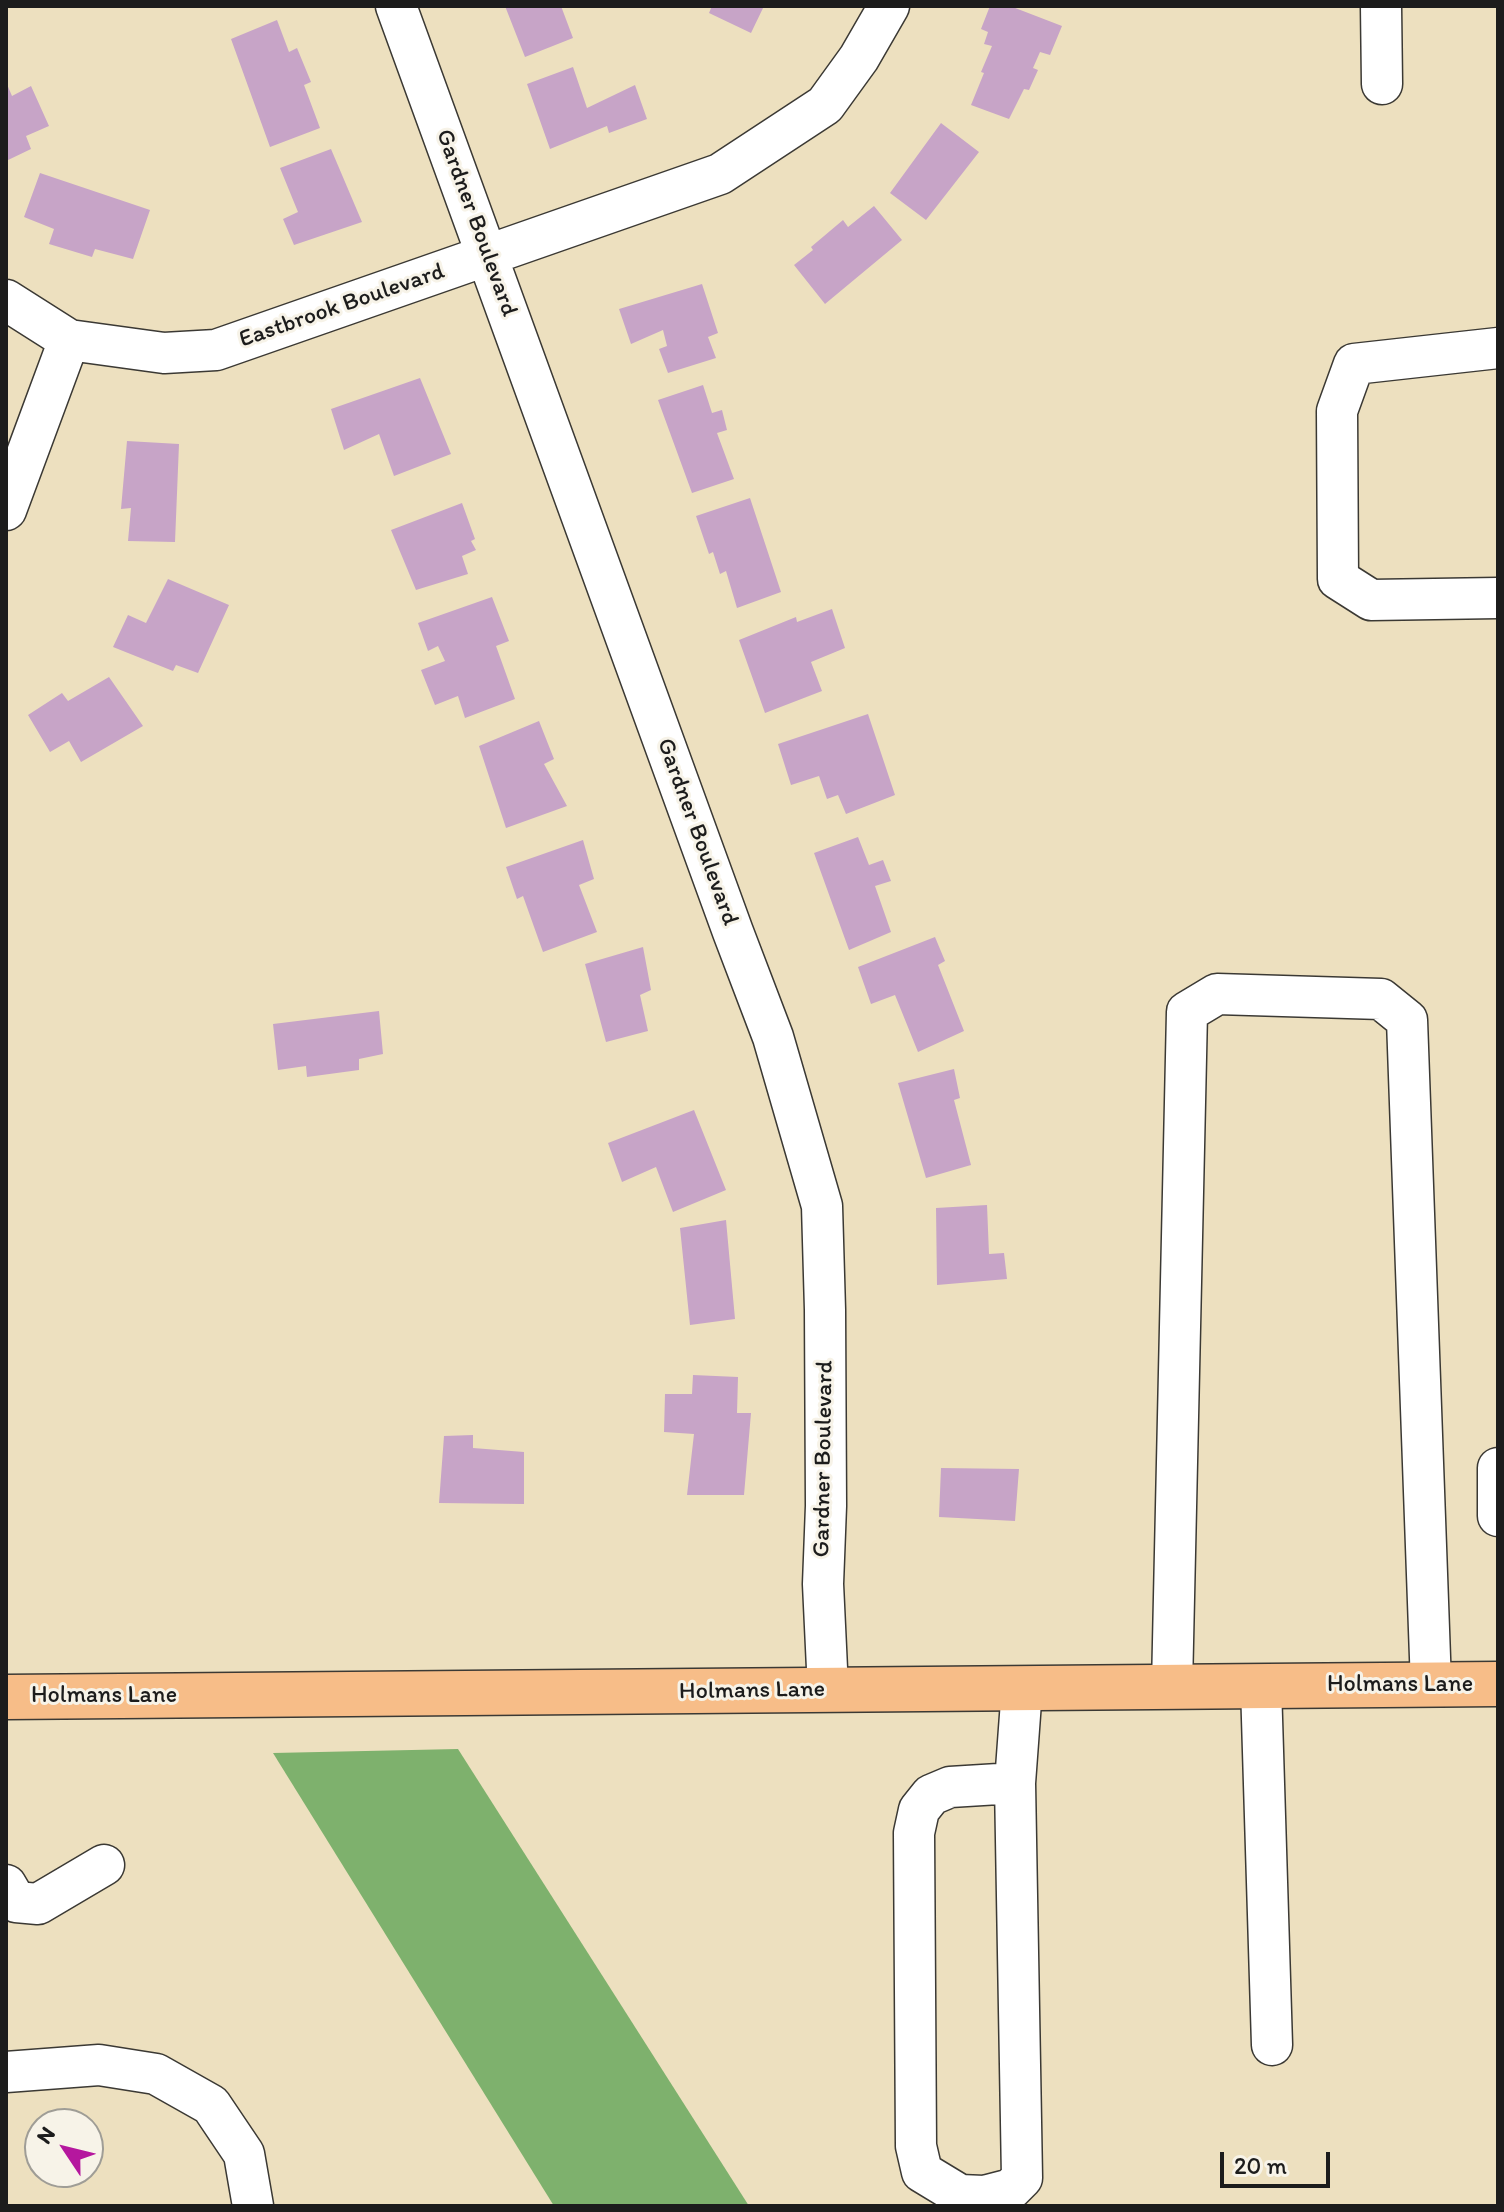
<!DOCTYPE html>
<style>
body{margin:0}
#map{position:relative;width:1504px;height:2212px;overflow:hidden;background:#ede0bf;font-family:Itim,sans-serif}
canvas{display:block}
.frame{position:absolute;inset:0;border:8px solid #1c1c1c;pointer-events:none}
.north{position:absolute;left:24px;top:2108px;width:80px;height:80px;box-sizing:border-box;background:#f7f3e8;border:2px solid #9f9d96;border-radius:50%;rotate:305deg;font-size:22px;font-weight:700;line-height:32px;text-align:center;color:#1c1c1c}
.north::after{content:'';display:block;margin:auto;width:28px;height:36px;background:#b5179e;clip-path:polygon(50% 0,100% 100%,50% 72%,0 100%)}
.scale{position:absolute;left:1220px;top:2152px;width:110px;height:36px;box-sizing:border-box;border:4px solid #1c1c1c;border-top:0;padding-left:10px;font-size:24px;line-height:28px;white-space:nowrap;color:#1c1c1c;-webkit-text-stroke:6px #f7f3e8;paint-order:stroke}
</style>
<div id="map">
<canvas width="1504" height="2212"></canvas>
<div class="frame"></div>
<div class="north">N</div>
<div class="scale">20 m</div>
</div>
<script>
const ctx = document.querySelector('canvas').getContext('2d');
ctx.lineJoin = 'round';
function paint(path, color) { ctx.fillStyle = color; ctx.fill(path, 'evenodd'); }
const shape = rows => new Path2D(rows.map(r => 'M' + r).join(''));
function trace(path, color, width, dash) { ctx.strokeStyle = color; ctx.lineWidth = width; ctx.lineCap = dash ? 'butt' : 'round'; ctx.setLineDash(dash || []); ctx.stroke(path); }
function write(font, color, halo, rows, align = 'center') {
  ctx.font = font + ' Itim,sans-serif'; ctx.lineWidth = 6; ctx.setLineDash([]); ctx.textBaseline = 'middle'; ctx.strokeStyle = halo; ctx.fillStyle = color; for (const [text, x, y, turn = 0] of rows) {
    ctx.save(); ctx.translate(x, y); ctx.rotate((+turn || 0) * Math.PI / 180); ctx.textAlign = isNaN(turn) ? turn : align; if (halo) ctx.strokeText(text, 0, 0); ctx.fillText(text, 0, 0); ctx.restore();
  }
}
paint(shape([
 [458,1749,749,2206,554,2206,273,1753]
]), '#7eb16d');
paint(shape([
 [505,6,561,6,573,38,525,57],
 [712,6,764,6,751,33,709,13],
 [990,6,1010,6,1062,26,1050,55,1040,52,1033,68,1038,70,1029,90,1024,89,1009,119,971,105,984,73,981,72,992,46,984,44,988,32,981,29],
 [277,20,289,52,297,48,311,82,304,85,320,128,270,147,231,39],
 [573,67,587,108,635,85,647,119,609,133,607,126,550,149,527,84],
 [6,82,12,96,31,86,49,126,26,136,31,149,6,161],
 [941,123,979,152,926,220,890,193],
 [331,149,362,222,294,245,283,219,298,212,280,168],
 [40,173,150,210,133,259,95,249,92,257,49,244,54,229,24,217],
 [874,206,902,240,825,304,794,265,813,250,811,247,843,220,848,227],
 [702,284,718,333,708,337,716,358,668,373,659,349,667,346,663,330,631,344,619,309],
 [420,378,451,454,394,476,379,434,344,450,331,409],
 [703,385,712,413,722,410,727,430,717,433,734,479,692,493,658,400],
 [127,441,179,444,175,542,128,541,131,508,121,509],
 [750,498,781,592,737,608,726,571,720,574,713,552,709,554,696,516],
 [462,503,475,539,471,541,476,550,462,556,468,574,416,590,391,530],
 [168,579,229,605,198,673,176,665,173,671,113,647,128,615,146,623],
 [492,597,509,641,496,646,515,699,465,718,458,696,435,705,421,670,445,661,438,646,428,651,418,623],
 [832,609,845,648,811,662,822,691,765,713,739,640,796,617,797,622],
 [109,677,143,726,81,762,69,741,50,752,28,715,62,693,68,701],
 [868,714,895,795,846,814,838,795,827,799,819,776,791,785,778,744],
 [539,721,554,759,544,764,567,806,506,828,479,746],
 [858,837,869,865,883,860,891,881,875,886,891,932,849,950,814,853],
 [583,840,594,879,579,885,597,932,543,952,523,896,517,899,506,867],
 [935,937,945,961,938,965,964,1031,918,1052,895,995,871,1004,858,967],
 [643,947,651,990,640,995,648,1031,606,1042,585,964],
 [379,1011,383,1054,359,1059,359,1070,307,1077,306,1066,278,1070,273,1024],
 [954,1069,960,1098,954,1100,971,1165,926,1178,898,1083],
 [694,1110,726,1190,673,1212,656,1167,622,1182,608,1143],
 [987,1205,989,1254,1004,1253,1007,1279,937,1285,936,1208],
 [726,1220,735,1319,690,1325,680,1228],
 [693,1375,738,1377,737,1413,751,1413,744,1495,687,1495,694,1434,664,1432,665,1394,692,1394],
 [473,1435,473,1448,524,1452,524,1504,439,1503,444,1436],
 [941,1468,1019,1469,1015,1521,939,1517]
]), '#c7a4c7');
const minor = shape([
 [396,6,733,932,773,1037,822,1206,825,1310,826,1506,823,1584,828,1690],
 [1381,6,1382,84],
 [6,300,69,340,164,353,216,350,720,174,825,105,859,58,889,6],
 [1498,348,1354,364,1337,411,1338,579,1371,600,1498,598],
 [6,510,69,340],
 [1498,1468,1498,1516],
 [1261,1686,1272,2045],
 [1172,1687,1187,1012,1217,994,1381,999,1407,1020,1431,1685],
 [1015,1783,950,1787,931,1795,919,1810,914,1833,916,2146,922,2172,960,2195,984,2196,1011,2189,1022,2178,1015,1783,1022,1688],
 [6,1885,16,1902,38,1904,104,1865],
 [6,2072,99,2065,156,2074,211,2105,244,2154,253,2206]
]);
const major = shape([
 [6,1697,1498,1684]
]);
trace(minor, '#3b3934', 43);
trace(major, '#3b3934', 47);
trace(minor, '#fff', 40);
trace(major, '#f7bd88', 44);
write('24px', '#1c1c1c', '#f7f3e8', [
 ["Gardner Boulevard",476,223,70],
 ["Eastbrook Boulevard",342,306,-19],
 ["Gardner Boulevard",697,832,70],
 ["Gardner Boulevard",824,1459,-89],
 ["Holmans Lane",1400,1685],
 ["Holmans Lane",752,1691,-1],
 ["Holmans Lane",104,1696]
]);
</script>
